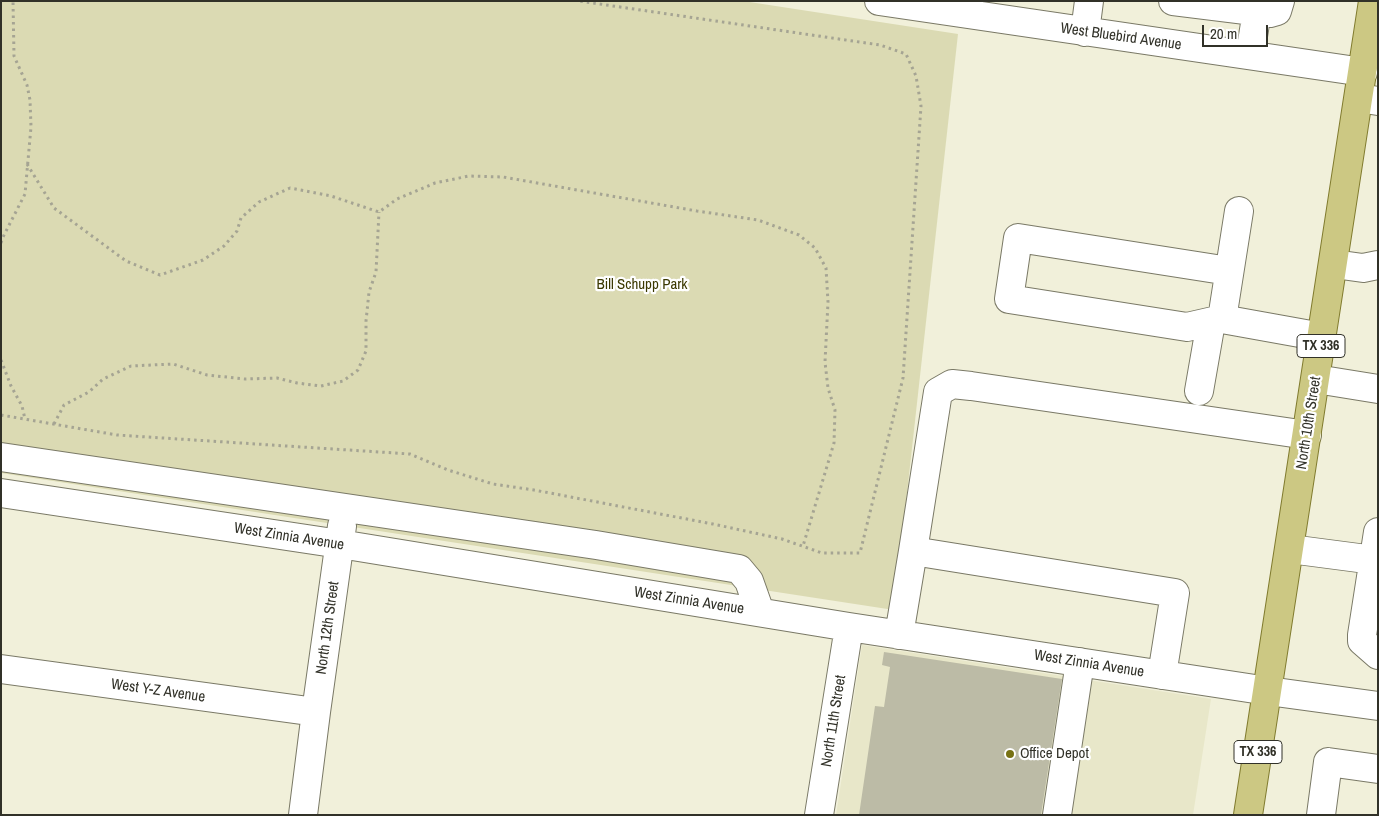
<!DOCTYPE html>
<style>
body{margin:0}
#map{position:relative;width:1379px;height:816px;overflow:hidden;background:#f1f0da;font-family:"Archivo Narrow",sans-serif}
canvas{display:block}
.frame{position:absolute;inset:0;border:2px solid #313128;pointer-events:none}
.scale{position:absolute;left:1202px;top:25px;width:66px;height:22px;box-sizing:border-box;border:2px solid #313128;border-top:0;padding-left:6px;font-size:15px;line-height:18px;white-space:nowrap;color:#313128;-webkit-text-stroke:4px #fff;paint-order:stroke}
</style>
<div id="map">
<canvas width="1379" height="816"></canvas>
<div class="frame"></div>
<div class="scale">20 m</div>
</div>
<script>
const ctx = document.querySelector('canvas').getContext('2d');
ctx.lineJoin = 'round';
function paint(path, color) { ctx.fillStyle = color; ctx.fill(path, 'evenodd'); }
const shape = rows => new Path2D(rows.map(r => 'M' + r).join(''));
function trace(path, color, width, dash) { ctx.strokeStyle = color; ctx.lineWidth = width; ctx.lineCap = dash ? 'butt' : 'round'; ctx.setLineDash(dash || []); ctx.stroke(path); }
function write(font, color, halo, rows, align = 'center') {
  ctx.font = font + ' "Archivo Narrow",sans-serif'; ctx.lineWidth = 4.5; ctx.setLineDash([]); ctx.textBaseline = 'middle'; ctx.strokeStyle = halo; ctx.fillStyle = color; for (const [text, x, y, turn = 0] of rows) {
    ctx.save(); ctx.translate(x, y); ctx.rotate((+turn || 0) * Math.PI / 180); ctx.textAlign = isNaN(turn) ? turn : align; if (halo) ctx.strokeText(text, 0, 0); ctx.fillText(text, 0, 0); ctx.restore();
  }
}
paint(shape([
 [862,645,1211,699,1193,815,836,815]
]), '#e8e7c9');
paint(shape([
 [1,1,743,1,958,34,894,610,1,473]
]), '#dbdab3');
paint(shape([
 [884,652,1062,679,1041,815,859,815,875,706,884,707,890,667,882,665]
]), '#bcbba6');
const minor = shape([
 [879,1,1363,72],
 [1173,1,1270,13,1277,11,1280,1],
 [1085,32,1089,1],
 [1250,55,1257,11],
 [1359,98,1378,101],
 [1239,211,1222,319,1322,337],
 [1334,264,1363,268,1378,265],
 [1222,319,1187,327,1009,299,1018,238,1229,271],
 [1316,379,1378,389],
 [1199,391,1211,322],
 [1,457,596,545,739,569,749,581,760,612],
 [1,493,340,544,849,627,1268,691,1378,706],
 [1378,532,1362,635,1362,641,1378,655],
 [1290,549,1374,560],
 [913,551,1175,593,1162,675],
 [899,635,913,551,938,392,952,384,971,386,1307,435],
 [1,669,316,712],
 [303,815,316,712,342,526],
 [819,815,849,627],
 [1057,815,1080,662],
 [1321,815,1328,762,1378,769]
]);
const major = shape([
 [1248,815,1373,1]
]);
trace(minor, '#7a7966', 30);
trace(major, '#807b2e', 30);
trace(shape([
 [27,164,54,208,126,261,160,275,203,260,224,246,237,231,241,218,259,202,290,188,331,196,379,212,397,199,435,183,469,176,503,177,697,211,758,220,799,235,815,248,826,268,828,302,825,362,828,388,835,410,834,443,803,546],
 [1,243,3,237,25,194,31,127,30,100,27,85,14,56,13,1],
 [1,360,11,386,22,406,25,419],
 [1,415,117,435,410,454,448,470,493,484,534,490,713,524,782,539,822,553,860,553,903,378,921,106,916,76,906,54,880,45,579,1],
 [54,424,64,405,89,392,103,379,131,366,173,364,207,375,245,379,277,378,297,383,321,386,343,381,358,370,366,351,366,321,369,292,376,272,379,212]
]), '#a5a493', 3, [2.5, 4]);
trace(minor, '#fff', 28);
trace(major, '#ccc883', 28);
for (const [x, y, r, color] of [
 [1010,754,5,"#777113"]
]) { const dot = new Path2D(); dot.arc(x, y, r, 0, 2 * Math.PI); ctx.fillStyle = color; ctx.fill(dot); trace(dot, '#fff', 2); }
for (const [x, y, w] of [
 [1321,346,48],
 [1258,752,48]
]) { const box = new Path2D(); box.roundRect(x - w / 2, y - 11.5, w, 23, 4); ctx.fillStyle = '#fff'; ctx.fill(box); trace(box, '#313128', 1); }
write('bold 14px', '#313128', null, [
 ["TX 336",1321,346],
 ["TX 336",1258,752]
]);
write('15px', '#313128', '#fff', [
 ["West Bluebird Avenue",1121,37,8],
 ["North 10th Street",1309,423,-81],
 ["West Zinnia Avenue",289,537,9],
 ["West Zinnia Avenue",689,601,9],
 ["North 12th Street",328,628,-82],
 ["West Zinnia Avenue",1089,664,9],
 ["West Y-Z Avenue",158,691,8],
 ["North 11th Street",834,721,-81]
]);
write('15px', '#3b3800', '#fff', [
 ["Bill Schupp Park",642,285]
]);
write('15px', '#313128', '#fff', [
 ["Office Depot",1020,754]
], 'left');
</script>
